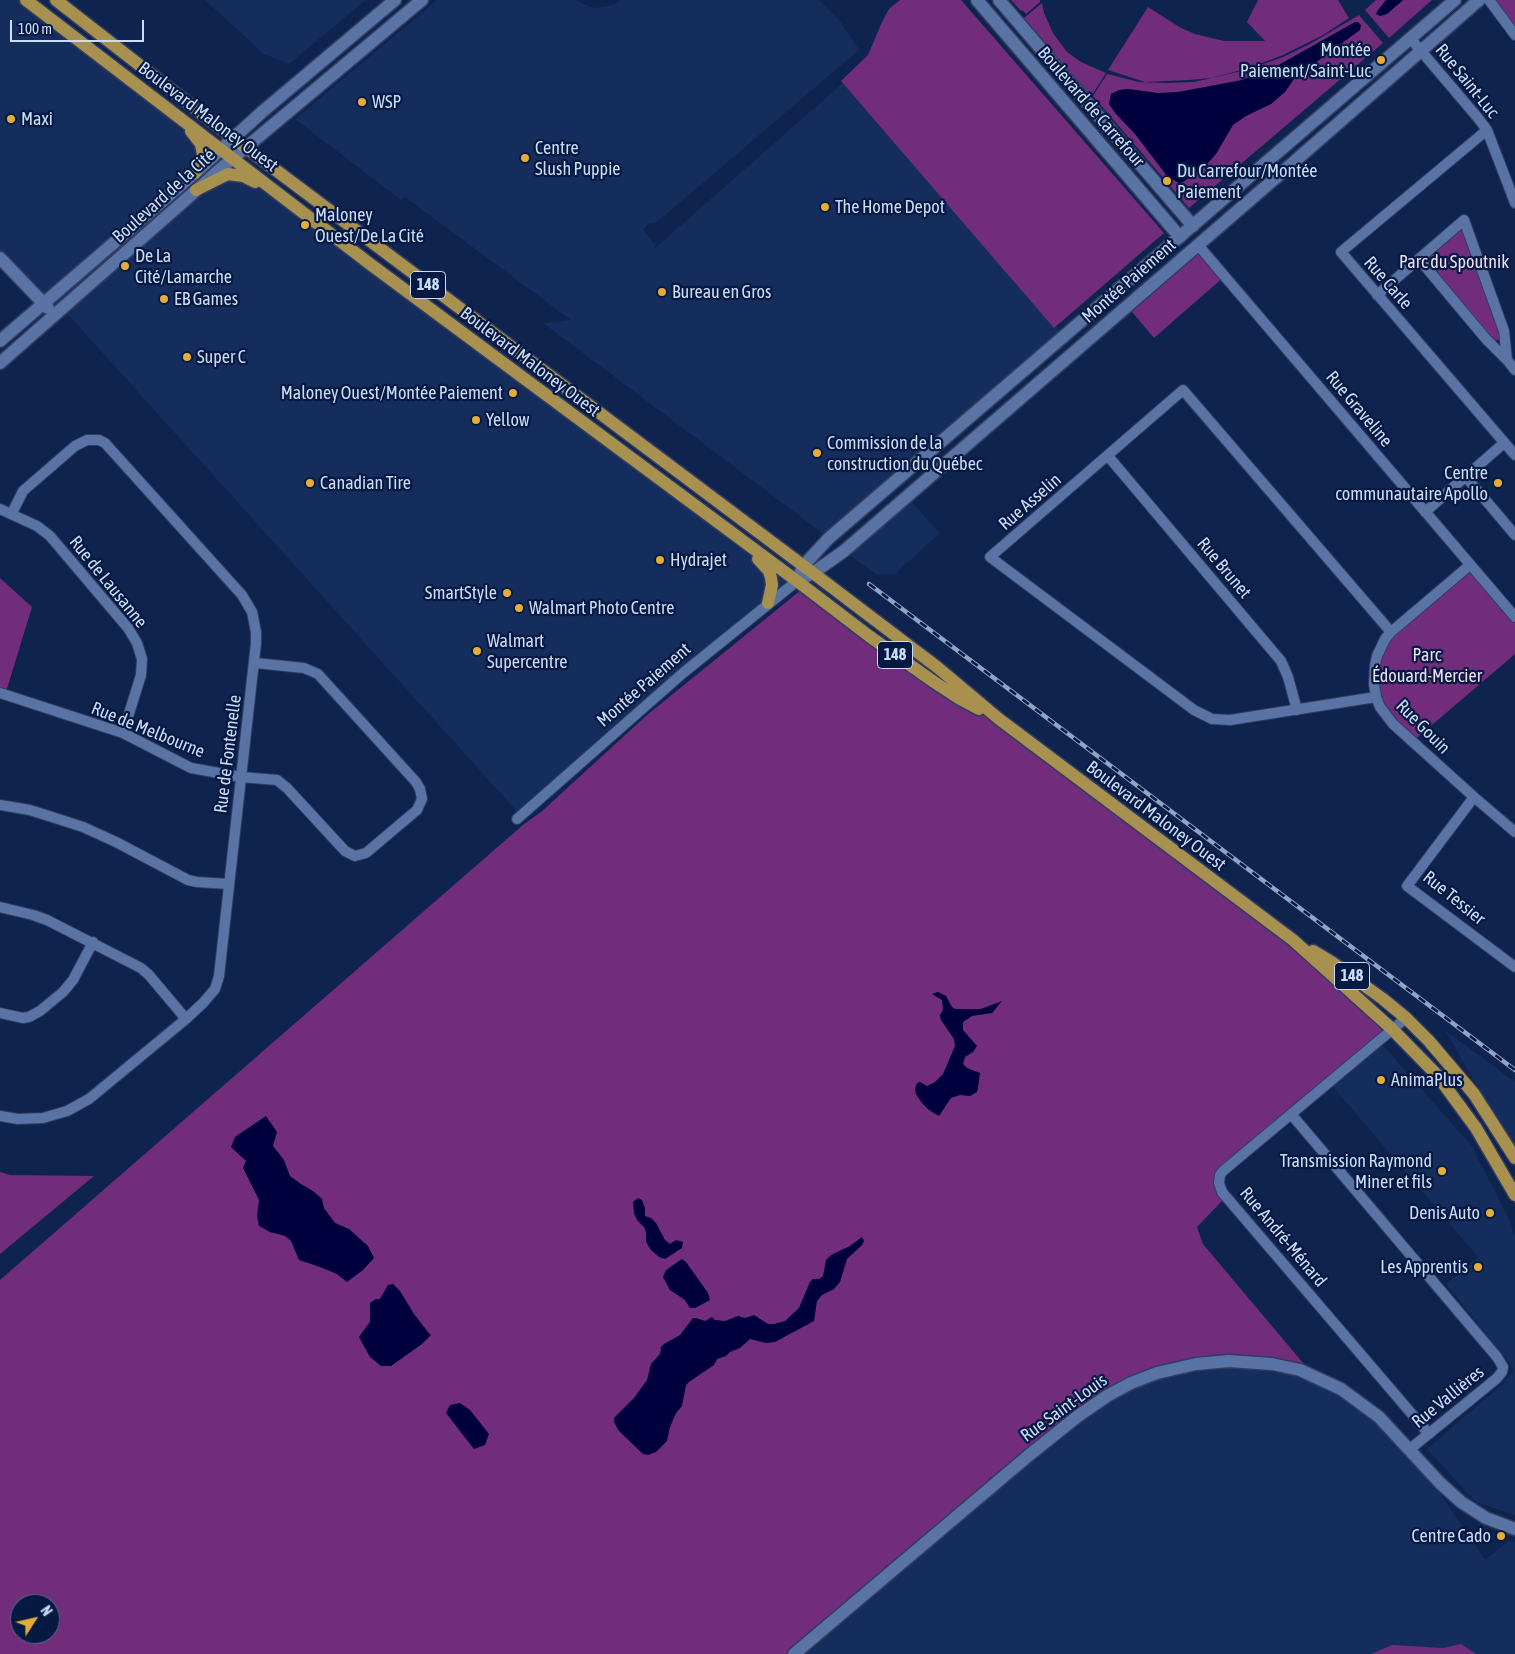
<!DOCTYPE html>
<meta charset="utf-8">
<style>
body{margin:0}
#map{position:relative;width:1515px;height:1654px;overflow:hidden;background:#0e234e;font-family:"Asap Condensed",sans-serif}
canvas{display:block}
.north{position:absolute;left:10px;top:1594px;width:50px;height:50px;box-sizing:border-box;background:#051942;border:1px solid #55678a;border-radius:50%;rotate:55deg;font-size:14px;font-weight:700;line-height:20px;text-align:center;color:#ccdcf7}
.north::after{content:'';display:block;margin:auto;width:18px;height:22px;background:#e5ad35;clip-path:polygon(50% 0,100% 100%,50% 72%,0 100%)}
.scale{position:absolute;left:10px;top:20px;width:134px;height:22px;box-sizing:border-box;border:2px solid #ccdcf7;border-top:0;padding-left:6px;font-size:15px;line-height:18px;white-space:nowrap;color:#ccdcf7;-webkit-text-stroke:4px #051942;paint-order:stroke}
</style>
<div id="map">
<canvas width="1515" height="1654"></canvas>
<div class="north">N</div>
<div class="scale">100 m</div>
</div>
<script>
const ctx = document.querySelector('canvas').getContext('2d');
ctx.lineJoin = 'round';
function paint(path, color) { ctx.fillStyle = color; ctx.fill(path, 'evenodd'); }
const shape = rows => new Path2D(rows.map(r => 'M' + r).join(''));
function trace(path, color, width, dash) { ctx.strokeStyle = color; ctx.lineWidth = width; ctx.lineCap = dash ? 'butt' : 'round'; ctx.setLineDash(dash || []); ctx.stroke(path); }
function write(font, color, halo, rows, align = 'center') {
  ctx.font = font + ' "Asap Condensed",sans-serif'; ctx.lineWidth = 4.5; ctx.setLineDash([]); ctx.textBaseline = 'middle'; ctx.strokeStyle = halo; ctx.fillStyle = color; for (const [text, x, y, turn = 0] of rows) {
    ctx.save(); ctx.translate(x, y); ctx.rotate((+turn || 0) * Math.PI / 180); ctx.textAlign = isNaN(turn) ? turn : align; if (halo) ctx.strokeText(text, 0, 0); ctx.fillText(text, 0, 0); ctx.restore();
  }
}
paint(shape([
 [0,0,26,0,797,581,521,816,63,309,55,315,0,258],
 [205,0,366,0,289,64,264,54],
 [437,0,578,0,581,3,594,8,614,5,621,0,819,0,840,21,859,50,656,223,650,223,643,230,655,244,654,249,845,81,1065,336,829,538,543,323,571,320,405,197,401,200,295,119],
 [906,496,940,533,895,574,876,574,844,551],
 [1445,1030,1515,1082,1515,1147,1472,1078],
 [1379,1041,1471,1145,1509,1219,1515,1236,1515,1515,1476,1502,1427,1449,1505,1382,1514,1369,1446,1284,1478,1257,1329,1082],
 [1272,1364,1354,1397,1410,1449,1485,1560,1510,1540,1515,1542,1515,1654,794,1654,1078,1416,1171,1369]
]), '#142d5d');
paint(shape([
 [900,0,961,0,1164,233,1054,328,841,81,868,55,882,22,889,9],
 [1011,0,1040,0,1040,2,1026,14,1022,10,1021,11],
 [1258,0,1338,0,1349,18,1323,35,1283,55,1249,68,1211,78,1189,80,1145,82,1108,70,1148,7,1181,28,1195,34,1224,41,1265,41,1247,22],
 [1376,0,1432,0,1389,38,1365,10],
 [1489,0,1515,0,1515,35],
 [1042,3,1044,13,1053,33,1067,52,1081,62,1106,73,1087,103,1018,23],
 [1359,15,1383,43,1189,208,1093,96,1107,74,1139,82,1164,83,1194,82,1250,69,1283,57,1310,44],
 [1464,220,1504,331,1500,339,1495,341,1491,341,1419,259],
 [1198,245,1225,276,1154,338,1127,306],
 [1470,565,1515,617,1515,654,1412,742,1376,697,1380,649],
 [0,578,32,607,5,695,0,694],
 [801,590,999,720,1293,940,1392,1029,1223,1171,1222,1201,1197,1227,1203,1244,1314,1376,1218,1362,1118,1389,794,1654,0,1654,0,1280,524,824,541,812,647,715],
 [20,1604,50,1604,50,1634,20,1634],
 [0,1172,10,1175,94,1176,0,1254],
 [1461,1644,1476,1654,1371,1654,1392,1645,1443,1648]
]), '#712d7c');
paint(shape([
 [1386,0,1403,0,1387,14,1380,16,1376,14,1378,10],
 [1355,22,1358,22,1361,25,1360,30,1315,63,1300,70,1285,92,1271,104,1246,116,1233,125,1216,154,1209,162,1204,167,1183,182,1179,183,1167,176,1135,134,1116,114,1109,104,1111,94,1119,90,1128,89,1158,93,1178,92,1242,80,1275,67],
 [938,992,946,996,952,1007,955,1009,981,1009,1002,1001,992,1013,972,1016,963,1022,963,1030,977,1046,973,1052,965,1057,963,1064,967,1068,980,1073,978,1088,977,1092,970,1096,960,1095,951,1098,939,1116,929,1110,922,1103,916,1094,915,1089,917,1083,920,1082,927,1086,935,1082,943,1074,955,1046,954,1039,941,1020,940,1015,943,1010,942,1000,932,994],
 [266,1116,277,1132,273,1146,284,1160,290,1176,301,1184,313,1191,322,1199,324,1208,335,1223,349,1229,368,1246,374,1258,363,1270,347,1282,337,1274,320,1267,299,1260,291,1241,285,1236,270,1232,259,1226,257,1216,259,1200,243,1168,246,1161,231,1147,235,1137],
 [638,1198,642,1200,645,1208,645,1216,651,1218,656,1223,665,1240,670,1244,676,1240,683,1242,682,1248,665,1259,659,1257,651,1250,646,1242,646,1232,644,1227,637,1220,634,1213,633,1202],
 [862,1237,864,1241,862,1245,847,1259,840,1282,834,1289,822,1295,817,1301,814,1321,775,1342,766,1343,750,1339,740,1348,730,1352,726,1356,717,1359,714,1365,689,1382,686,1385,682,1406,676,1413,670,1427,667,1441,656,1452,648,1455,643,1454,619,1431,614,1422,614,1418,634,1398,647,1380,651,1364,660,1354,661,1347,664,1344,680,1335,693,1318,696,1318,705,1321,712,1317,715,1320,725,1321,738,1316,745,1318,754,1315,768,1324,774,1324,785,1321,799,1308,810,1282,813,1279,819,1279,823,1276,826,1260,831,1255,850,1246],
 [682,1259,686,1262,708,1293,710,1300,695,1308,690,1308,685,1300,670,1290,663,1277,666,1270],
 [393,1284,400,1291,414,1314,428,1332,431,1335,422,1344,391,1366,381,1366,370,1357,359,1337,370,1322,370,1303,376,1299,380,1299,388,1285],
 [460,1403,470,1410,489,1434,485,1445,474,1449,446,1413,450,1405]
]), '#00003f');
const minor = shape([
 [1489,0,1515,35],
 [1410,38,1478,118,1487,130,1515,203],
 [1487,130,1341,252,1515,455],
 [1198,245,1515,617],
 [1419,259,1486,339,1507,360,1515,370],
 [1377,295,1464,220,1504,331,1507,360],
 [1108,456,1281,661,1288,677,1297,710],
 [1466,477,1515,535],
 [0,509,37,526,50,536,128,628,137,643,142,659,141,675,123,733],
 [1425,512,1504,443],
 [1470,565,1391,632,1385,639,1377,656,1375,665,1374,684,1376,697,1380,707,1393,724,1474,797,1515,832],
 [0,693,123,733,191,768,241,777,277,780,287,788,345,851,355,856,366,853,417,810,422,799,420,789,416,782,318,674,304,668,255,663],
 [1376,697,1230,720,1212,719,1194,710,990,557,1183,390,1391,632],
 [1474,797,1407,886,1515,967],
 [0,805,30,810,83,827,116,842,188,880,197,882,228,884],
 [517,819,683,673,797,581],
 [0,907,33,915,47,920,141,968,149,975,186,1019],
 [0,1013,23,1018,29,1017,40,1011,63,992,73,980,93,942],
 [1406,1018,1223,1171,1220,1175,1219,1183,1222,1192,1429,1434],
 [1291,1114,1497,1357,1503,1367,1502,1372,1496,1379,1410,1449],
 [0,1116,18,1119,43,1118,67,1111,89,1099,186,1019,203,1003,215,989,219,976,256,643,256,632,252,612,242,595,105,443,99,440,87,440,75,446,23,491,12,513]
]);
const tertiary = shape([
 [977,0,1180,237],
 [999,0,1193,226],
 [0,258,48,308],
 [0,341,195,173,262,112,395,0],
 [0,363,225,165,422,0],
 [794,1654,1028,1456,1078,1416,1107,1396,1131,1383,1157,1373,1196,1364,1229,1361,1272,1364,1300,1370,1341,1389,1379,1417,1440,1483,1461,1502,1486,1518,1515,1529]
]);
const secondary = shape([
 [800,574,803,566,829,538,1455,0],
 [797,581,813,573,844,551,1279,175,1479,0]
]);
const primary = shape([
 [26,0,370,264,797,581,869,636,934,682,960,699,979,709],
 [56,0,233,138,813,573,937,667,999,719,1293,940,1392,1029,1437,1075,1476,1128,1515,1195],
 [191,131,201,144,203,155,201,163,195,173],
 [196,190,228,174,243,176,255,182],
 [758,559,769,571,771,578,772,585,768,603],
 [1313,951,1333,963,1383,999,1406,1018,1429,1041,1474,1094,1515,1158]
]);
trace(minor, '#313c61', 12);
trace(tertiary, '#313c61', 15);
trace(secondary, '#313c61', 15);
trace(primary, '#313c61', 15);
trace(minor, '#5973a4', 10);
trace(tertiary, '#5973a4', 12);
trace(secondary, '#5973a4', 12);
trace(primary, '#a8904e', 12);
const rail = shape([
 [869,584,1515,1070]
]);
trace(rail, '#92a3c3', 4.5);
trace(rail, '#051942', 2.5, [8]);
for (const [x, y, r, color] of [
 [1381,60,5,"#e5ad35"],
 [362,102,5,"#e5ad35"],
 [11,119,5,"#e5ad35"],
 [525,158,5,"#e5ad35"],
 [1167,181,5,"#e5ad35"],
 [825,207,5,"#e5ad35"],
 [305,225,5,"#e5ad35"],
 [125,266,5,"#e5ad35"],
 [662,292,5,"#e5ad35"],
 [164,299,5,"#e5ad35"],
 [187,357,5,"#e5ad35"],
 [513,393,5,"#e5ad35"],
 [476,420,5,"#e5ad35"],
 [817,453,5,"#e5ad35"],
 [310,483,5,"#e5ad35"],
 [1498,483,5,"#e5ad35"],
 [660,560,5,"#e5ad35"],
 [507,593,5,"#e5ad35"],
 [519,608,5,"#e5ad35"],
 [477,651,5,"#e5ad35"],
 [1381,1080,5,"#e5ad35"],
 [1442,1171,5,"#e5ad35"],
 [1490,1213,5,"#e5ad35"],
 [1478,1267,5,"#e5ad35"],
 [1501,1536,5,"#e5ad35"]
]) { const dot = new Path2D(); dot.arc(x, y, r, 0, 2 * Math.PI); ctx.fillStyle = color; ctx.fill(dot); trace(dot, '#051942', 2); }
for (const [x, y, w] of [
 [428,285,35],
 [895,655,35],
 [1352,976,35]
]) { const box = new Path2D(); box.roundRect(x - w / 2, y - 13.5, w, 27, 4); ctx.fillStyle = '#051942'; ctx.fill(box); trace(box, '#ccdcf7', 1); }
write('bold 16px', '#ccdcf7', null, [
 ["148",428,285],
 ["148",895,655],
 ["148",1352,976]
]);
write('18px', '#ccdcf7', '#051942', [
 ["Montée",1371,50,"right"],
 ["Paiement/Saint-Luc",1371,71,"right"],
 ["WSP",372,102],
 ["Maxi",21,119],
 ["Centre",535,148],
 ["Slush Puppie",535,169],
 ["Du Carrefour/Montée",1177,171],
 ["Paiement",1177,192],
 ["The Home Depot",835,207],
 ["Maloney",315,215],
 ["Ouest/De La Cité",315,236],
 ["De La",135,256],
 ["Cité/Lamarche",135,277],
 ["Bureau en Gros",672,292],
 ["EB Games",174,299],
 ["Super C",197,357],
 ["Maloney Ouest/Montée Paiement",503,393,"right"],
 ["Yellow",486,420],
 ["Commission de la",827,443],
 ["construction du Québec",827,464],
 ["Centre",1488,473,"right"],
 ["communautaire Apollo",1488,494,"right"],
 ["Canadian Tire",320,483],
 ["Hydrajet",670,560],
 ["SmartStyle",497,593,"right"],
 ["Walmart Photo Centre",529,608],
 ["Walmart",487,641],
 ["Supercentre",487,662],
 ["AnimaPlus",1391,1080],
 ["Transmission Raymond",1432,1161,"right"],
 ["Miner et fils",1432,1182,"right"],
 ["Denis Auto",1480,1213,"right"],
 ["Les Apprentis",1468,1267,"right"],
 ["Centre Cado",1491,1536,"right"]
], 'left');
write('18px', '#ccdcf7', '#051942', [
 ["Rue Saint-Luc",1467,81,51],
 ["Boulevard de Carrefour",1091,107,49],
 ["Boulevard Maloney Ouest",208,117,37],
 ["Boulevard de la Cité",164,196,-42],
 ["Montée Paiement",1129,281,-41],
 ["Rue Carle",1388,283,49],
 ["Boulevard Maloney Ouest",530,362,37],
 ["Rue Graveline",1359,409,50],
 ["Rue Asselin",1030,502,-41],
 ["Rue Brunet",1224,568,50],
 ["Rue de Lausanne",108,582,51],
 ["Montée Paiement",644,685,-41],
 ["Rue Gouin",1423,727,45],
 ["Rue de Melbourne",148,730,22],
 ["Rue de Fontenelle",228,754,-83],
 ["Boulevard Maloney Ouest",1156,816,37],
 ["Rue Tessier",1454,898,39],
 ["Rue André-Ménard",1283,1237,50],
 ["Rue Vallières",1448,1397,-39],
 ["Rue Saint-Louis",1064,1408,-36]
]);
write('18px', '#efdcf1', '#051942', [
 ["Parc du Spoutnik",1454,262],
 ["Parc",1427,655],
 ["Édouard-Mercier",1427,676]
]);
</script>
